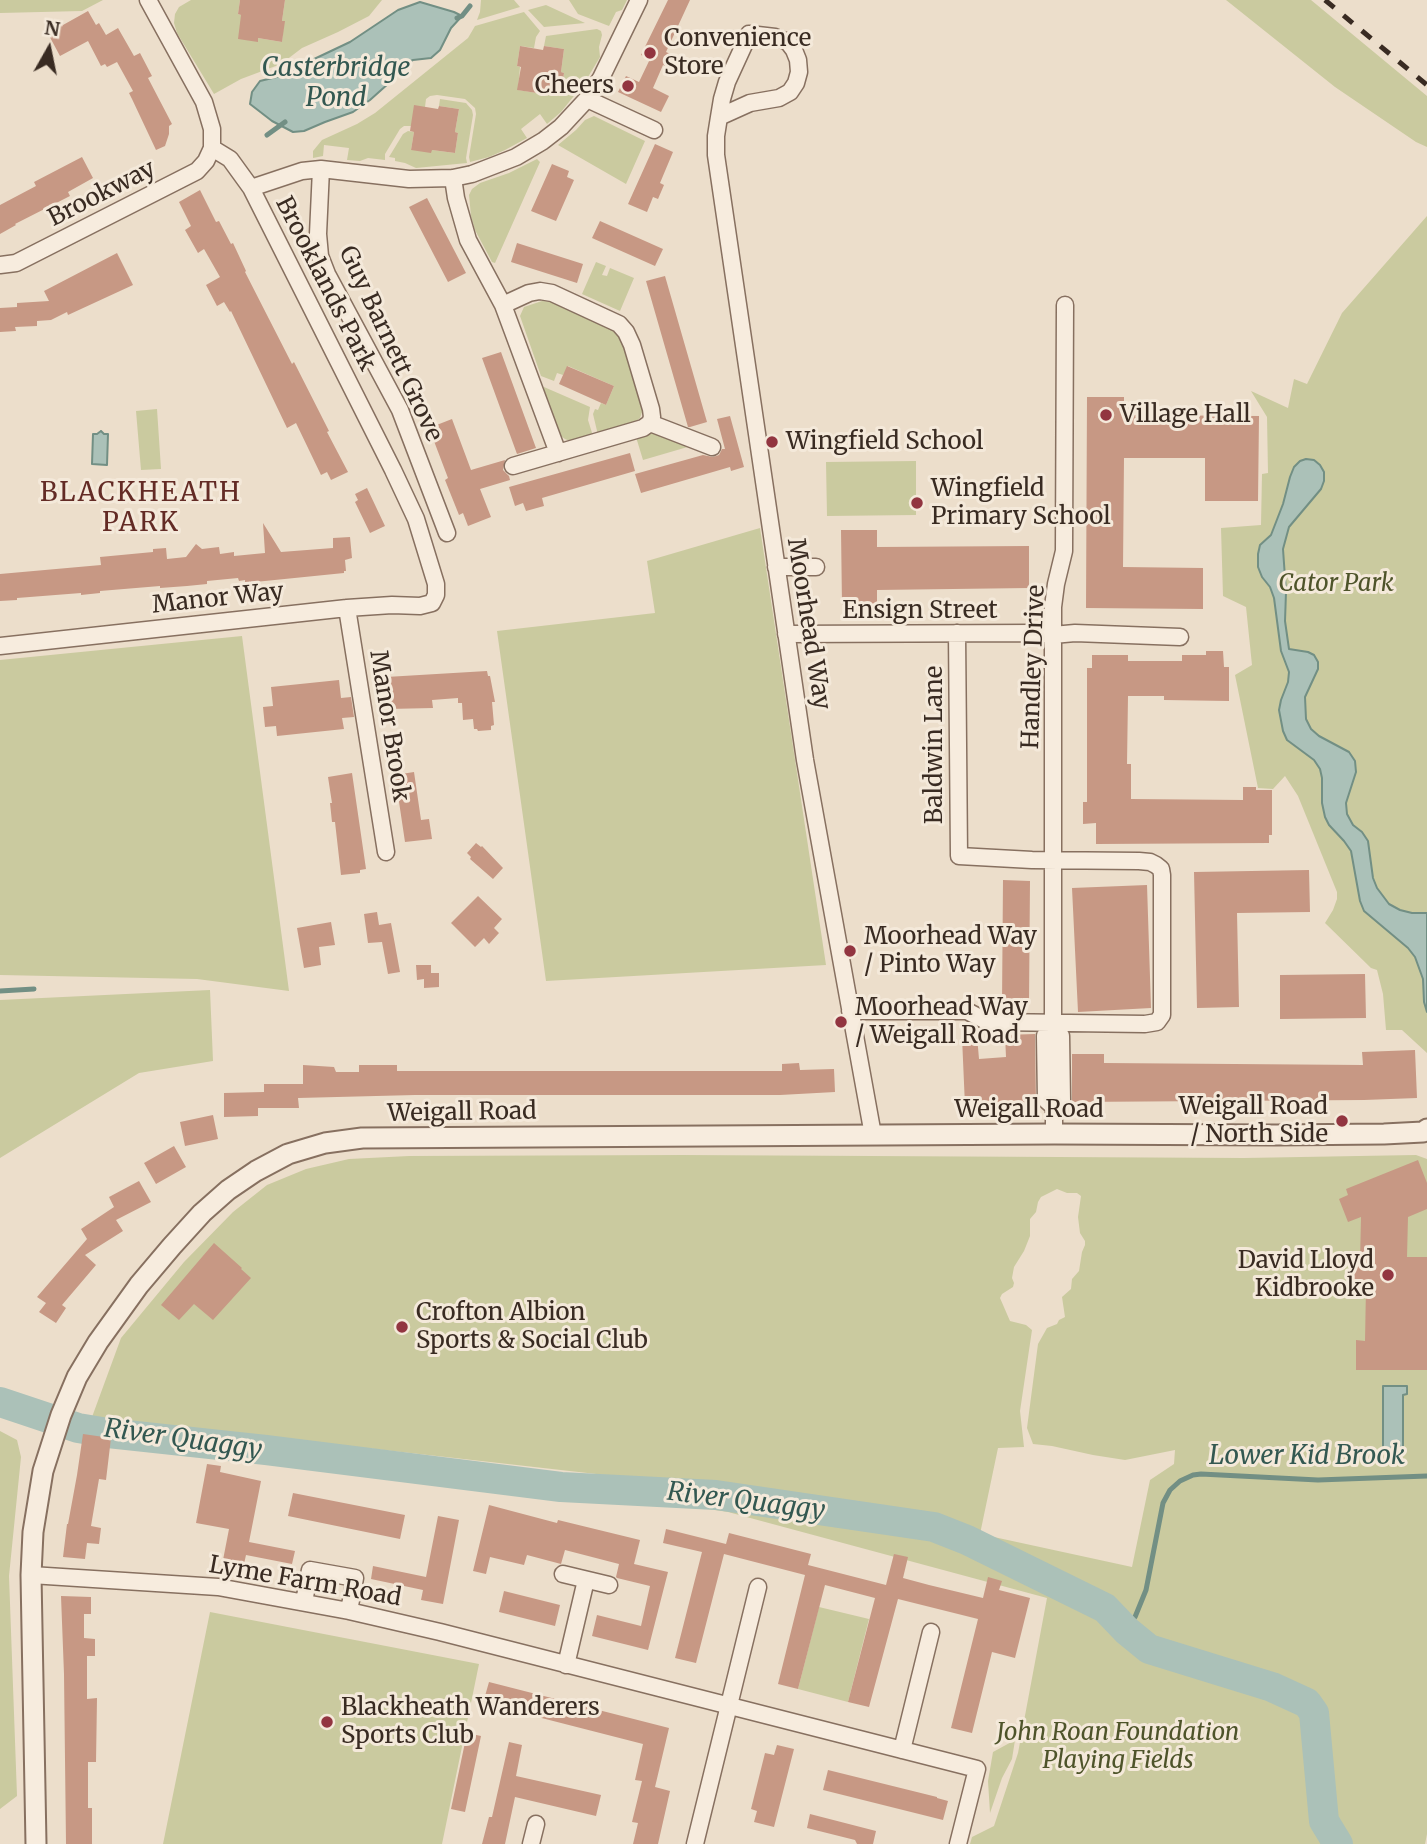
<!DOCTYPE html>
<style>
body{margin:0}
#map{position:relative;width:1427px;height:1844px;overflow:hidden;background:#ecdecb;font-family:Merriweather,serif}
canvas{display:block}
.north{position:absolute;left:14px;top:14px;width:70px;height:70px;-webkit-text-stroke:5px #f4e9da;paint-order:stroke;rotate:9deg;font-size:19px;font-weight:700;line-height:28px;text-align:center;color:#392b22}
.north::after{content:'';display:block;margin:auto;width:24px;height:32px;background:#392b22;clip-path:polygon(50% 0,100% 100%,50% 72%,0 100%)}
</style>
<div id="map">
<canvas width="1427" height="1844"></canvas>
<div class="north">N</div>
</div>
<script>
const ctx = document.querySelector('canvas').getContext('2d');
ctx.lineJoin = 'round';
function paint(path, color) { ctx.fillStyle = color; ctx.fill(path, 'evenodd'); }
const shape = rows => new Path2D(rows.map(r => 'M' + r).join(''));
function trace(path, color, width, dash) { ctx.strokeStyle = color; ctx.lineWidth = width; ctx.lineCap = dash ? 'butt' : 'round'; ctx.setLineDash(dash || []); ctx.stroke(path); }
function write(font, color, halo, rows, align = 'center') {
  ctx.font = font + ' Merriweather,serif'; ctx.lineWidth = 6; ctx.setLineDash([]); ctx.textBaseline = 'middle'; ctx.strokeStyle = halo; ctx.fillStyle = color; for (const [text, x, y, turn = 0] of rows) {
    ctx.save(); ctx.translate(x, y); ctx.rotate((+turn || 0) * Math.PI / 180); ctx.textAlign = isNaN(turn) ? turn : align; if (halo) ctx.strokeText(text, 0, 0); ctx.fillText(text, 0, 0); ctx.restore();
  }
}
paint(shape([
 [0,0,103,0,82,11,0,13],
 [191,0,240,0,238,14,241,15,258,41,258,38,282,42,284,21,282,21,285,0,382,0,369,16,338,32,302,48,281,64,241,79,214,94,177,33,174,23,175,14,179,7],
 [481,0,514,0,520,7,477,20,480,12],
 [569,0,627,0,622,10,616,12,609,26,578,14],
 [1226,0,1311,0,1427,96,1427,147,1416,142,1335,87],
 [546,5,585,23,544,27,528,10],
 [524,12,540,31,536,37,534,48,520,46,517,66,520,67,518,90,537,93,538,89,561,93,564,73,561,72,564,49,544,46,546,36,597,29,601,31,602,35,599,47,600,57,585,82,561,112,547,124,540,114,521,129,527,138,505,150,489,157,470,162,469,157,476,114,475,108,465,99,437,95,430,96,426,99,425,107,411,126,404,126,400,129,385,154,385,160,368,158,360,161,347,160,349,148,324,145,323,156,313,158,313,151,322,140,357,124,375,113,468,38,475,26],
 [440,99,466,103,472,110,473,115,466,158,467,163,416,168,405,163,395,161,395,158,389,157,403,134,408,131,414,132,411,150,432,150,455,153,458,133,455,132,459,109,439,106],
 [594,116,645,141,626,184,558,145,576,130,585,120],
 [537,159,540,162,495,263,492,262,475,230,471,216,469,195,472,189,480,183,509,173],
 [1427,216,1427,1053,1402,1030,1386,1030,1383,994,1377,970,1371,968,1325,923,1333,910,1337,899,1337,892,1298,796,1285,776,1273,789,1258,788,1235,675,1252,665,1246,607,1223,596,1221,528,1261,525,1262,474,1268,473,1267,417,1251,391,1288,408,1294,379,1307,384,1342,313],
 [596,262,606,266,602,275,607,276,610,268,634,278,620,311,582,294],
 [542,301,556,302,612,327,624,341,642,401,642,412,640,418,635,422,598,435,593,414,595,409,598,410,601,403,606,405,614,386,568,366,563,375,557,373,554,381,541,376,520,316,524,307],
 [544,387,590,407,588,420,593,436,570,441,565,439,561,436,557,428,556,428,542,392],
 [157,409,161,469,141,470,136,411],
 [656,432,691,446,643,460,636,437],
 [916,461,916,515,827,516,826,462],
 [760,528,826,965,546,981,497,631,655,613,647,561],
 [242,636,289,991,197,979,0,975,0,660],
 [210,990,213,1061,139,1073,0,1158,0,1000],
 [682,1155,1244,1158,1416,1155,1427,1159,1427,1834,1425,1844,970,1844,972,1837,994,1826,1018,1753,1047,1598,728,1512,661,1502,667,1482,92,1417,121,1338,184,1262,233,1212,267,1185,306,1169,349,1159,409,1156],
 [1057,1189,1067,1193,1077,1193,1081,1196,1078,1217,1080,1233,1085,1241,1085,1245,1082,1252,1079,1271,1072,1279,1071,1289,1062,1297,1065,1317,1059,1320,1057,1324,1047,1328,1038,1344,1027,1428,1033,1444,1052,1446,1093,1455,1125,1460,1175,1450,1174,1464,1150,1480,1132,1567,980,1534,998,1448,1024,1447,1020,1411,1032,1330,1026,1325,1010,1321,1000,1298,1002,1294,1013,1287,1014,1283,1012,1278,1014,1267,1024,1251,1030,1236,1030,1219,1036,1212,1038,1202,1041,1197],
 [0,1431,17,1440,21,1457,9,1576,17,1796,0,1809],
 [819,1607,869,1619,848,1702,798,1689],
 [210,1612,479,1664,442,1844,163,1844],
 [1015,1740,1012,1759,1002,1778,990,1813,988,1781,993,1752]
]), '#caca9f');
const water = shape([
 [420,2,454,12,462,16,451,28,440,50,431,58,413,60,400,66,389,83,370,100,353,112,325,122,304,131,293,132,272,121,250,104,252,92,260,81,289,74,312,60,350,42,398,10,420,2],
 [101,431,104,434,108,434,107,465,92,464,93,434,97,434,101,431],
 [1306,459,1314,460,1320,465,1324,472,1324,481,1321,489,1289,527,1283,549,1286,592,1285,621,1289,649,1308,652,1314,655,1318,662,1318,669,1305,697,1306,719,1311,729,1319,736,1349,752,1355,761,1356,772,1346,803,1347,814,1353,825,1362,832,1368,841,1373,878,1377,888,1389,904,1400,910,1412,913,1427,913,1427,1012,1424,1002,1423,979,1415,957,1408,948,1364,911,1360,901,1351,851,1344,841,1329,825,1325,817,1322,803,1322,778,1320,769,1314,760,1287,740,1283,731,1279,710,1281,700,1288,682,1289,672,1281,651,1274,598,1270,587,1262,577,1258,567,1258,554,1260,545,1271,535,1283,504,1290,477,1294,467,1300,461,1306,459],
 [1383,1386,1407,1386,1407,1394,1403,1395,1403,1451,1383,1450,1383,1386]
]);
paint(water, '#abc1b8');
trace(water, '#728f84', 2);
trace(shape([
 [457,18,462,16,470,6],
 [267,135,285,122],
 [0,991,34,989],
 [1125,1629,1135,1617,1146,1590,1163,1503,1170,1490,1180,1481,1193,1475,1201,1474,1318,1480,1427,1476]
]), '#728f84', 5);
trace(shape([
 [0,1402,78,1428,108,1433,266,1450,561,1487,716,1495,934,1527,967,1540,1105,1608,1127,1631,1149,1649,1272,1687,1307,1703,1314,1713,1324,1821,1338,1844]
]), '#abc1b8', 30);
paint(shape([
 [240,0,285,0,282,21,285,21,282,42,258,38,258,42,238,39,241,15,238,14],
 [668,0,690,0,666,52,687,62,681,73,663,65,653,88,669,96,661,112,618,92,626,76,639,82,650,59,641,55],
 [88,11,96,25,99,23,106,35,118,28,134,56,140,53,152,76,148,78,172,124,169,126,169,134,165,146,156,150,132,99,129,93,133,91,117,62,107,67,105,64,101,66,88,41,60,56,45,28,60,20,63,25],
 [520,46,543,50,544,46,564,49,561,72,564,73,561,93,538,89,537,93,517,90,521,67,517,66],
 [414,105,438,109,439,106,459,109,455,132,458,133,455,153,432,150,431,153,411,150,414,132,410,131],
 [655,144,673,152,660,183,664,185,658,199,653,197,647,212,628,204],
 [82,157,93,178,68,192,70,196,15,224,16,225,0,234,0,205,36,186,34,182],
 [552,164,569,171,567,177,574,180,556,221,531,211],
 [200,190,216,222,219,221,231,244,233,243,246,271,245,272,292,364,294,362,329,431,327,432,348,472,331,480,327,472,321,475,296,423,287,428,231,311,230,312,224,302,217,306,206,285,220,277,204,249,198,253,185,230,191,226,179,202],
 [427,198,466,273,448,282,409,207],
 [600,221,663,249,655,266,592,238],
 [517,243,583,264,577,283,511,262],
 [117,253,133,285,68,315,67,312,51,320,37,321,37,326,15,327,16,331,0,332,0,308,17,307,17,303,49,301,44,291],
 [665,276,707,422,690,427,688,427,646,281],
 [501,352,536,448,517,454,482,358],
 [567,366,614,386,606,405,559,384],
 [1087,397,1124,397,1124,415,1259,416,1258,501,1205,501,1205,458,1124,458,1123,567,1203,568,1203,609,1086,608],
 [730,416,744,467,731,471,730,467,641,493,635,474,703,455,713,457,719,455,722,449,725,449,717,419],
 [452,419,471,470,505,460,503,470,509,476,510,480,480,489,491,517,468,526,463,513,459,515,445,480,448,478,429,428],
 [630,453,635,471,542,498,544,506,526,511,523,503,515,506,509,487],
 [367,488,385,526,370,533,355,502,358,500,355,494],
 [263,523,281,552,333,548,333,538,350,537,352,558,345,560,346,571,344,571,344,573,245,583,245,580,239,581,238,578,207,581,207,584,187,586,160,588,160,586,100,591,100,593,81,595,81,593,17,598,17,600,0,601,0,574,101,565,100,557,153,552,153,549,166,548,167,559,186,557,196,544,202,549,219,547,220,554,234,552,234,556,265,553],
 [841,530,877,530,877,547,1029,546,1029,588,877,590,877,604,842,605],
 [1206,651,1223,651,1224,667,1229,667,1229,701,1164,700,1164,696,1128,696,1127,764,1131,764,1131,799,1243,800,1243,787,1256,787,1256,790,1272,790,1272,835,1269,835,1269,843,1096,844,1096,823,1083,824,1083,802,1087,802,1087,668,1092,668,1092,655,1128,655,1128,661,1182,661,1182,655,1206,655],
 [487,671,488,676,490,676,495,702,492,702,494,725,491,726,491,730,478,731,477,729,474,729,473,719,463,720,462,703,458,703,458,698,432,700,433,708,388,709,386,677],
 [339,680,341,698,351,697,354,717,342,718,344,729,277,736,276,726,265,727,263,707,273,706,271,687],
 [414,772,421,820,429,819,432,839,405,842,395,775],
 [352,773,366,869,360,870,360,873,341,875,335,822,332,822,330,803,332,803,328,777],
 [476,843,481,847,482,846,503,868,493,879,470,859,471,857,467,853],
 [1309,870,1310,912,1237,913,1239,1007,1197,1008,1194,872],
 [1003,880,1030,881,1029,1004,1002,1004],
 [1147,885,1151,1008,1078,1012,1072,888],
 [478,896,502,919,494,928,499,933,489,944,484,938,475,947,451,923],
 [377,912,379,925,391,923,400,972,388,974,382,942,368,943,364,914],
 [331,922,335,945,319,947,321,965,304,968,297,928],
 [416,965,431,965,431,973,439,973,439,987,424,988,424,979,417,980],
 [1365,974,1366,1018,1280,1019,1280,975],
 [1035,1034,1036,1104,965,1106,962,1037,977,1036,979,1059,1006,1057,1005,1035],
 [1415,1050,1417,1098,1364,1100,1072,1102,1072,1054,1104,1054,1104,1063,1363,1065,1362,1052],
 [799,1063,800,1070,834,1069,835,1092,780,1095,415,1095,298,1098,299,1108,258,1108,258,1116,224,1117,224,1093,264,1092,264,1084,303,1084,303,1065,334,1067,336,1072,359,1072,359,1065,397,1065,397,1071,782,1071,782,1064],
 [213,1115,218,1139,185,1146,180,1122],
 [174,1146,186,1167,156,1184,144,1163],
 [1418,1160,1427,1183,1427,1209,1408,1217,1407,1257,1427,1257,1427,1370,1356,1370,1356,1340,1365,1341,1366,1288,1349,1288,1349,1263,1360,1262,1361,1217,1348,1222,1339,1199,1348,1195,1346,1189],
 [139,1181,151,1202,116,1220,123,1231,85,1255,96,1265,62,1305,66,1308,56,1323,39,1312,46,1303,37,1297,87,1239,81,1229,114,1207,109,1197],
 [214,1243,242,1268,241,1269,251,1278,213,1320,194,1304,179,1320,161,1305],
 [83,1434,111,1438,106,1480,99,1479,91,1526,101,1528,99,1544,87,1543,85,1559,63,1557,67,1524,68,1524,77,1475],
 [207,1464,221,1466,220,1472,261,1481,249,1542,295,1551,292,1564,246,1555,244,1564,223,1560,229,1529,196,1523],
 [293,1493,405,1515,400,1539,288,1516],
 [489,1505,557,1523,558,1520,640,1540,634,1564,668,1572,648,1650,592,1636,597,1615,641,1626,650,1586,617,1578,616,1577,619,1564,565,1550,561,1564,527,1555,524,1565,490,1557,486,1574,473,1571],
 [438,1516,459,1520,443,1604,421,1600,423,1590,371,1579,373,1566,426,1577],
 [666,1529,726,1544,729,1533,811,1554,808,1565,886,1585,894,1554,908,1557,903,1578,929,1585,983,1598,988,1577,1002,1581,999,1590,1030,1598,1015,1658,992,1652,972,1733,951,1728,978,1619,898,1599,869,1707,848,1702,875,1598,825,1585,798,1689,778,1684,805,1575,724,1554,696,1663,675,1658,702,1552,663,1543],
 [504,1591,560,1605,555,1626,499,1612],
 [61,1596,91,1597,91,1614,84,1614,84,1638,95,1639,95,1656,87,1656,87,1699,97,1698,96,1762,88,1762,88,1808,92,1808,92,1844,66,1844,64,1674],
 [489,1682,669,1728,655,1787,670,1791,658,1844,633,1844,638,1823,632,1822,642,1781,635,1780,643,1744,483,1703],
 [467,1733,481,1736,465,1812,451,1809],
 [509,1742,522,1745,516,1776,601,1795,596,1816,515,1797,505,1844,482,1844,489,1817,492,1817],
 [777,1745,794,1749,774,1827,754,1822,757,1811,751,1809,765,1753,774,1755],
 [828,1770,937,1797,937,1798,948,1801,943,1820,823,1790],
 [810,1814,876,1831,873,1844,857,1844,855,1840,807,1828]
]), '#c79884');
const minor = shape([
 [587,99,654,130],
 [719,117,750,103,779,98,790,92,796,83,799,72,798,60,794,50,788,42,775,37,749,34,727,82,722,99,719,117,716,136,716,155,805,760,873,1135],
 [321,169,318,234,320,256,327,274,400,410,447,533],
 [453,178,456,198,468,240,503,305,558,453],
 [251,188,302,171,321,169,409,179,453,178,472,174,516,157,543,141,561,127,587,99,601,78,639,0],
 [0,265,16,263,197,171,206,161,212,148],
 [503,305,529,293,540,291,552,293,619,324,626,332,632,345,651,409,652,417,650,423,643,428,513,466],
 [650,423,712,447],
 [776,567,816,567],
 [347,608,386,852],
 [786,634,1036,633,1053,635,1075,633,1180,637],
 [0,646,347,608,392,605,420,606,432,603,436,595,436,584,416,519,393,470,251,188,230,159,212,148,212,129,204,102,148,0],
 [850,1011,967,1011,986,1021,994,1022,1145,1024,1157,1022,1162,1015,1162,875,1161,869,1156,865,1150,862,1139,861,1032,860,959,856,957,633],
 [1053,1030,1061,1036,1062,1100,1054,1107],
 [1054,1134,1054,1107,1046,1100,1045,1036,1053,1030,1053,607,1056,584,1064,551,1065,305],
 [563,1574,609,1585],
 [31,1575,218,1587,349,1611,440,1632,977,1769,958,1844],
 [304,1602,310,1570,355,1578,349,1611],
 [566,1665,586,1580],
 [902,1750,931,1632],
 [531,1844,536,1824],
 [695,1844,758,1587]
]);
const tertiary = shape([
 [36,1844,31,1575,33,1532,43,1471,61,1415,77,1377,98,1342,139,1285,172,1246,202,1213,228,1190,256,1171,288,1154,325,1143,362,1138,1054,1134,1276,1135,1384,1134,1423,1132,1427,1129]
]);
trace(minor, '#877060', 19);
trace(tertiary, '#877060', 23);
trace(minor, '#f7ecde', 16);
trace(tertiary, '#f7ecde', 19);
trace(shape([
 [1325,0,1427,85]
]), '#392b22', 5, [12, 12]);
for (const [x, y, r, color] of [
 [650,53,7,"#923540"],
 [628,86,7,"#923540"],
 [1106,415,7,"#923540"],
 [772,442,7,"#923540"],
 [917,503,7,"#923540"],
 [850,951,7,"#923540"],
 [841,1022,7,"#923540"],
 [1342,1121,7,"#923540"],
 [1388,1275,7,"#923540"],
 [402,1327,7,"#923540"],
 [327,1722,7,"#923540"]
]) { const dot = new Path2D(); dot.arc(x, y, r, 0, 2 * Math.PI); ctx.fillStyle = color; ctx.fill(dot); trace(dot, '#f4e9da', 2.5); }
write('24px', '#392b22', '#f4e9da', [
 ["Convenience",664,39],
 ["Store",664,67],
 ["Cheers",614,86,"right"],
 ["Village Hall",1120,415],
 ["Wingfield School",786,442],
 ["Wingfield",931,489],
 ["Primary School",931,517],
 ["Moorhead Way",864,937],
 ["/ Pinto Way",864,965],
 ["Moorhead Way",855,1008],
 ["/ Weigall Road",855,1036],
 ["Weigall Road",1328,1107,"right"],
 ["/ North Side",1328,1135,"right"],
 ["David Lloyd",1374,1261,"right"],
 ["Kidbrooke",1374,1289,"right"],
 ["Crofton Albion",416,1313],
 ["Sports & Social Club",416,1341],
 ["Blackheath Wanderers",341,1708],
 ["Sports Club",341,1736]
], 'left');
write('24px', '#392b22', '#f4e9da', [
 ["Brookway",102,194,-27],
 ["Brooklands Park",325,284,63],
 ["Guy Barnett Grove",390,344,65],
 ["Manor Way",218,599,-6],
 ["Ensign Street",920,611],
 ["Moorhead Way",808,624,81],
 ["Handley Drive",1034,667,-88],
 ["Manor Brook",389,726,81],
 ["Baldwin Lane",935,745,-90],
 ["Weigall Road",1029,1110],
 ["Weigall Road",462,1113,-1],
 ["Lyme Farm Road",305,1582,10]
]);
write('italic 24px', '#4e542a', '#f4e9da', [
 ["Cator Park",1336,584],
 ["John Roan Foundation",1118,1733],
 ["Playing Fields",1118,1761]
]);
write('italic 26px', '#335851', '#f4e9da', [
 ["Casterbridge",336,69],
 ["Pond",336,99],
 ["River Quaggy",183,1440,8],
 ["Lower Kid Brook",1307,1457],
 ["River Quaggy",746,1502,7]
]);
ctx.letterSpacing = '2px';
write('26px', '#632b25', '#f4e9da', [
 ["BLACKHEATH",141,494],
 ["PARK",141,524]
]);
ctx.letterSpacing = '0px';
</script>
